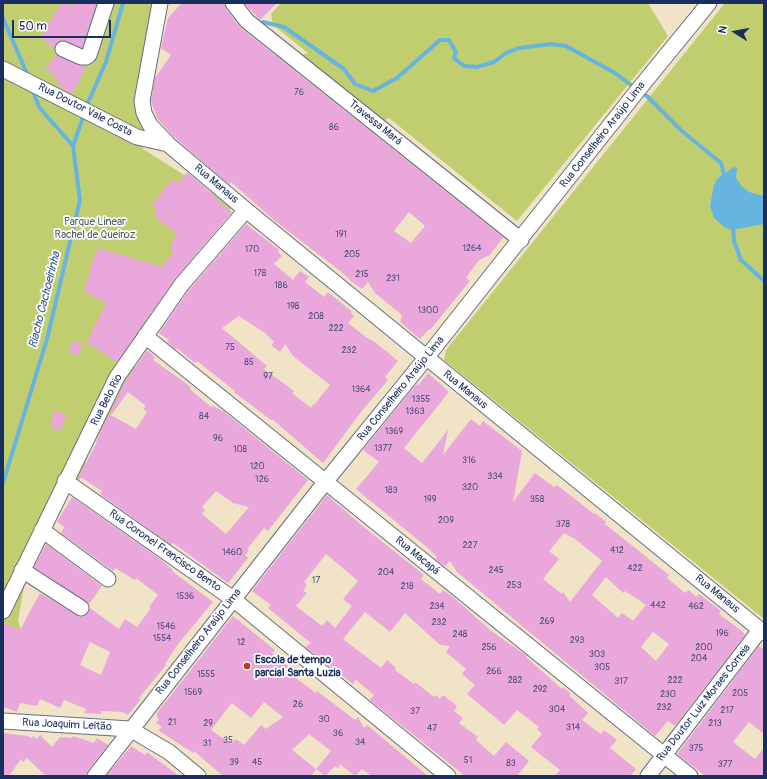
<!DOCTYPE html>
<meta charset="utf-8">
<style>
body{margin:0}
#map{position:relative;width:767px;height:779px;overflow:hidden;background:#f0e3c6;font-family:Pangolin,sans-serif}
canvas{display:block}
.frame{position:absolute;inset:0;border:4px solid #1b2f5e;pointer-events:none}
.north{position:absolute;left:715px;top:12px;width:40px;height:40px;-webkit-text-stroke:3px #fff;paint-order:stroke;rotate:281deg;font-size:11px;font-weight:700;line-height:16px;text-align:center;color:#1b2f5e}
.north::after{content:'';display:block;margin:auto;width:14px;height:18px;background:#1b2f5e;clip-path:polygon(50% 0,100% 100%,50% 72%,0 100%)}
.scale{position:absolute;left:12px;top:20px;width:99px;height:18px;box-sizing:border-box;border:2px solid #1b2f5e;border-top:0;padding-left:5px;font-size:12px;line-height:14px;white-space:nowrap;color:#1b2f5e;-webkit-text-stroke:3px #fff;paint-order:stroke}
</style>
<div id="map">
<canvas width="767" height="779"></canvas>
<div class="frame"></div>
<div class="north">N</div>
<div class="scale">50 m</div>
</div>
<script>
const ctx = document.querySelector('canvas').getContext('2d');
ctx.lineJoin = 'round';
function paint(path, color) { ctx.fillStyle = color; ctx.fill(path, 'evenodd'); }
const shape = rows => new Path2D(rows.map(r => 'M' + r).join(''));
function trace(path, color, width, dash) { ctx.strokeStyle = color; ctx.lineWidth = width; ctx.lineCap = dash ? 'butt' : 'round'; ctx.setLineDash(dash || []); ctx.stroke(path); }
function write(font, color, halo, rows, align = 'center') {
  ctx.font = font + ' Pangolin,sans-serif'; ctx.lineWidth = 3.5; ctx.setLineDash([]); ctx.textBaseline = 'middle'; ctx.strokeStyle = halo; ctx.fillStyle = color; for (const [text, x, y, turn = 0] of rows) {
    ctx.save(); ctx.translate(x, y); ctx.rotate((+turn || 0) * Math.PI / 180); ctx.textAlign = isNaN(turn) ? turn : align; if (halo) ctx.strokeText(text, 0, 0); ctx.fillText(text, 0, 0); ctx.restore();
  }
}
paint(shape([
 [3,3,164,3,147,95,143,149,233,206,164,289,135,342,134,362,136,369,124,396,109,417,88,453,82,476,69,491,26,576,18,621,24,639,3,704],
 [281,3,648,3,668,36,517,221,389,118,383,121,300,55,308,53,273,25,271,14],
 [725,3,764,3,764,619,444,360,446,350]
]), '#c1ce70');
paint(shape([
 [734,167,737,168,736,177,741,186,749,192,764,196,764,224,732,230,724,227,714,218,710,206,714,185,717,179]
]), '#65b5e0');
trace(shape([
 [3,18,28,76],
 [263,22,284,27,344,69,355,84,373,91,397,78,440,40,449,40,456,52,454,58,464,66,477,67,494,62,506,53,519,48,551,44,566,46,615,73,635,88],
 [641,92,648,97,683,132,721,163,725,178],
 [86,107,106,62,123,3],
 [73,146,84,114],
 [733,224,734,241,741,260,764,281],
 [3,483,47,339,80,200,73,146,39,107,32,88]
]), '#65b5e0', 4);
paint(shape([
 [62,3,67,3,73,7,76,3,97,3,82,48,62,40,57,42,54,48,42,38,43,31],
 [182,3,224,3,226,9,241,28,503,237,490,255,479,260,466,278,470,281,430,330,429,329,420,339,400,322,402,315,375,293,368,282,362,289,351,281,344,274,274,220,231,182,230,184,225,181,173,136,157,118,151,101,155,78,171,55,161,48,168,18],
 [409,212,425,226,411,243,394,231],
 [244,3,277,3,260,20],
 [56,55,86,68,72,94,59,87,61,84,54,80,55,75,45,69],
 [187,172,216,197,215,199,232,212,175,279,117,362,87,342,106,303,84,291,92,264,98,248,162,267,173,252,170,249,172,246,171,245,177,234,154,216,158,210,152,205,172,179,178,183],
 [246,224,279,250,278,252,282,256,274,264,293,280,300,271,309,277,305,282,324,297,328,292,352,312,351,313,354,316,348,323,367,338,375,342,398,361,385,377,388,380,361,412,323,463,272,419,271,420,234,392,235,391,197,361,195,363,177,348,176,350,167,342,169,340,159,333,189,290],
 [239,316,265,333,274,342,271,345,280,352,285,344,293,356,330,385,314,405,313,404,311,408,292,393,294,391,264,369,267,366,222,328],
 [72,341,82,343,79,355,69,352],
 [147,350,155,357,153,360,191,387,190,389,211,407,213,406,223,411,308,480,268,531,264,528,247,549,249,550,245,555,248,558,228,583,173,543,171,545,100,494,102,491,79,476,97,442,96,441,109,414,136,429,147,412,143,409,146,406,128,392,112,414,110,413,125,382],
 [216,491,233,503,249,507,226,534,202,514,205,510,202,507],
 [428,373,449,392,404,448,422,463,448,430,443,455,471,419,480,426,483,421,522,451,513,502,535,473,554,487,557,485,594,514,595,513,606,522,605,524,669,575,667,578,685,593,689,590,696,597,699,594,721,611,719,614,742,631,745,635,675,726,668,721,655,736,457,572,450,561,445,566,435,559,437,557,429,549,356,489,379,462,363,450,409,393,417,384,418,386],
 [564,533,575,539,602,561,570,602,563,592,562,594,543,579,559,559,549,551],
 [606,577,623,593,625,591,646,605,633,621,622,613,618,618,592,595],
 [653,632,669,644,656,661,641,647],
 [54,411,67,415,60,431,51,427],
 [327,495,360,524,424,575,421,579,440,594,443,590,453,597,490,630,527,656,526,657,562,689,563,687,571,694,569,695,588,713,582,720,601,734,604,730,617,740,610,748,636,769,630,776,555,776,560,770,531,747,542,734,537,729,539,727,517,710,504,725,467,694,475,685,462,674,466,669,446,652,450,646,440,645,405,613,390,632,365,612,343,639,381,668,387,660,396,668,395,670,414,684,415,682,434,697,436,695,440,699,443,695,457,706,454,711,463,718,459,723,478,737,476,740,494,756,506,742,529,761,517,776,465,776,370,700,374,695,356,680,353,684,305,647,311,643,268,608,271,605,252,591],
 [326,554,358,581,343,599,352,606,335,628,327,620,322,626,296,606,307,593,303,591,307,585,304,582],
 [72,497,160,559,173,570,172,571,213,602,178,644,165,664,166,665,139,698,141,699,128,715,122,712,101,711,101,714,84,713,86,709,64,700,60,708,40,699,37,706,20,703,17,712,3,707,3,623,20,630,40,593,80,617,85,616,90,608,119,629,125,619,137,627,151,608,149,607,158,595,136,578,135,580,115,568,113,571,61,533,64,527,57,522],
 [90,642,110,652,101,675,80,665],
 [46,544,102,586,89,604,34,567],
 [233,616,275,650,272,653,281,661,291,668,292,666,301,673,297,679,316,693,317,691,355,720,358,717,364,728,367,725,428,776,372,776,362,769,355,776,340,764,338,768,335,766,325,776,316,769,331,751,309,734,292,750,316,769,311,776,223,776,194,751,193,753,158,730,162,727,156,723,159,719,157,717,157,713],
 [264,702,283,717,266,729,261,725,244,745,236,739,231,744,211,730,232,703,251,718],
 [759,646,764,650,764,734,749,722,733,742,755,759,764,748,764,776,705,776,677,754],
 [3,733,27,736,32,738,33,736,37,739,40,735,52,747,60,737,72,738,73,736,94,743,97,738,108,745,88,770,86,776,46,776,27,758,23,762,21,759,9,776,3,776],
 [131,746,145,755,147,752,179,776,106,776]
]), '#e9a7db');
const minor = shape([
 [160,3,142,101,144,113,150,125,169,145,246,210,764,633],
 [233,3,247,21,257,29,521,240],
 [63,49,81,57,86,57,89,55,106,3],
 [3,69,137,137,168,144],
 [145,336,690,776],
 [65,481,233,599,448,776],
 [42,530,108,579],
 [22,570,81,608],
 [3,611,117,377,182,284,246,210],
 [3,721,130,729,169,752,198,776],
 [95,776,326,481,426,358,638,90,709,3],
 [648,776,760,630]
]);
trace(minor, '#666e82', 17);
trace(minor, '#fff', 15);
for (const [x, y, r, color] of [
 [247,666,4,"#c8321e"]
]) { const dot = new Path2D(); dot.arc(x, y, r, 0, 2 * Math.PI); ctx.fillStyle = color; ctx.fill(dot); trace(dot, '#fff', 1.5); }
write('9px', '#4e4d7d', null, [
 ["76",299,93],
 ["86",334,128],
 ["191",341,235],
 ["1264",472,249],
 ["170",252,250],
 ["205",352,255],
 ["178",260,274],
 ["215",362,275],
 ["231",393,279],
 ["186",281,286],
 ["198",293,307],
 ["1300",428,311],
 ["208",316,317],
 ["222",336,329],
 ["75",230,348],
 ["232",349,351],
 ["85",249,363],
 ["97",268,377],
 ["1364",361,390],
 ["1355",421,400],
 ["1363",415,412],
 ["84",204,417],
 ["1369",394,432],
 ["96",218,439],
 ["1377",383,449],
 ["108",240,450],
 ["316",469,461],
 ["120",257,467],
 ["334",495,477],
 ["126",262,480],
 ["320",470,488],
 ["183",391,491],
 ["199",430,500],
 ["358",537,500],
 ["209",446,521],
 ["378",563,525],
 ["227",470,546],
 ["412",617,551],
 ["1460",232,553],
 ["422",635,569],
 ["245",496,571],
 ["204",386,573],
 ["17",316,581],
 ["253",514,586],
 ["218",407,587],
 ["1536",185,597],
 ["442",658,606],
 ["234",437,607],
 ["462",696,607],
 ["269",547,622],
 ["232",439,623],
 ["1546",166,627],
 ["196",722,634],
 ["248",460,635],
 ["1554",162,639],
 ["293",577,641],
 ["12",241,643],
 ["256",489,648],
 ["200",704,648],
 ["303",597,655],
 ["204",699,659],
 ["305",602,668],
 ["266",494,672],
 ["1555",206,675],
 ["282",515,681],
 ["222",675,681],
 ["317",621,682],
 ["292",540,690],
 ["1569",193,693],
 ["205",740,694],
 ["230",668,695],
 ["26",298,705],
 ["232",664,708],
 ["304",557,710],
 ["217",727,711],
 ["37",415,712],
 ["30",324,720],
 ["21",172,723],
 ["29",208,724],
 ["213",715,724],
 ["314",573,728],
 ["47",432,729],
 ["36",338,734],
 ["35",228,741],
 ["34",360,743],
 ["31",207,744],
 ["375",696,749],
 ["51",468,761],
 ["39",234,763],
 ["45",257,763],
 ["83",511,764],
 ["377",725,765]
]);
write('11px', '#1b2f5e', '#fff', [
 ["Rua Doutor Vale Costa",85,110,27],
 ["Travessa Mará",375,123,39],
 ["Rua Conselheiro Araújo Lima",603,135,-52],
 ["Rua Manaus",216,184,40],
 ["Rua Conselheiro Araújo Lima",401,389,-51],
 ["Rua Manaus",465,390,39],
 ["Rua Belo Rio",107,400,-63],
 ["Rua Coronel Francisco Bento",165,551,35],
 ["Rua Macapá",417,556,39],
 ["Rua Manaus",717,594,39],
 ["Rua Conselheiro Araújo Lima",199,642,-52],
 ["Rua Doutor Luiz Moraes Correia",704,703,-52],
 ["Rua Joaquim Leitão",67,725,3]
]);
write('11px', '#4d5f63', '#fff', [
 ["Parque Linear",95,222],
 ["Rachel de Queiroz",95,235]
]);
write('bold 11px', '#1b2f5e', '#fff', [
 ["Escola de tempo",255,660],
 ["parcial Santa Luzia",255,673]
], 'left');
write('italic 12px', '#355e8c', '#fff', [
 ["Riacho Cachoeirinha",45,300,-76]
]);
</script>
